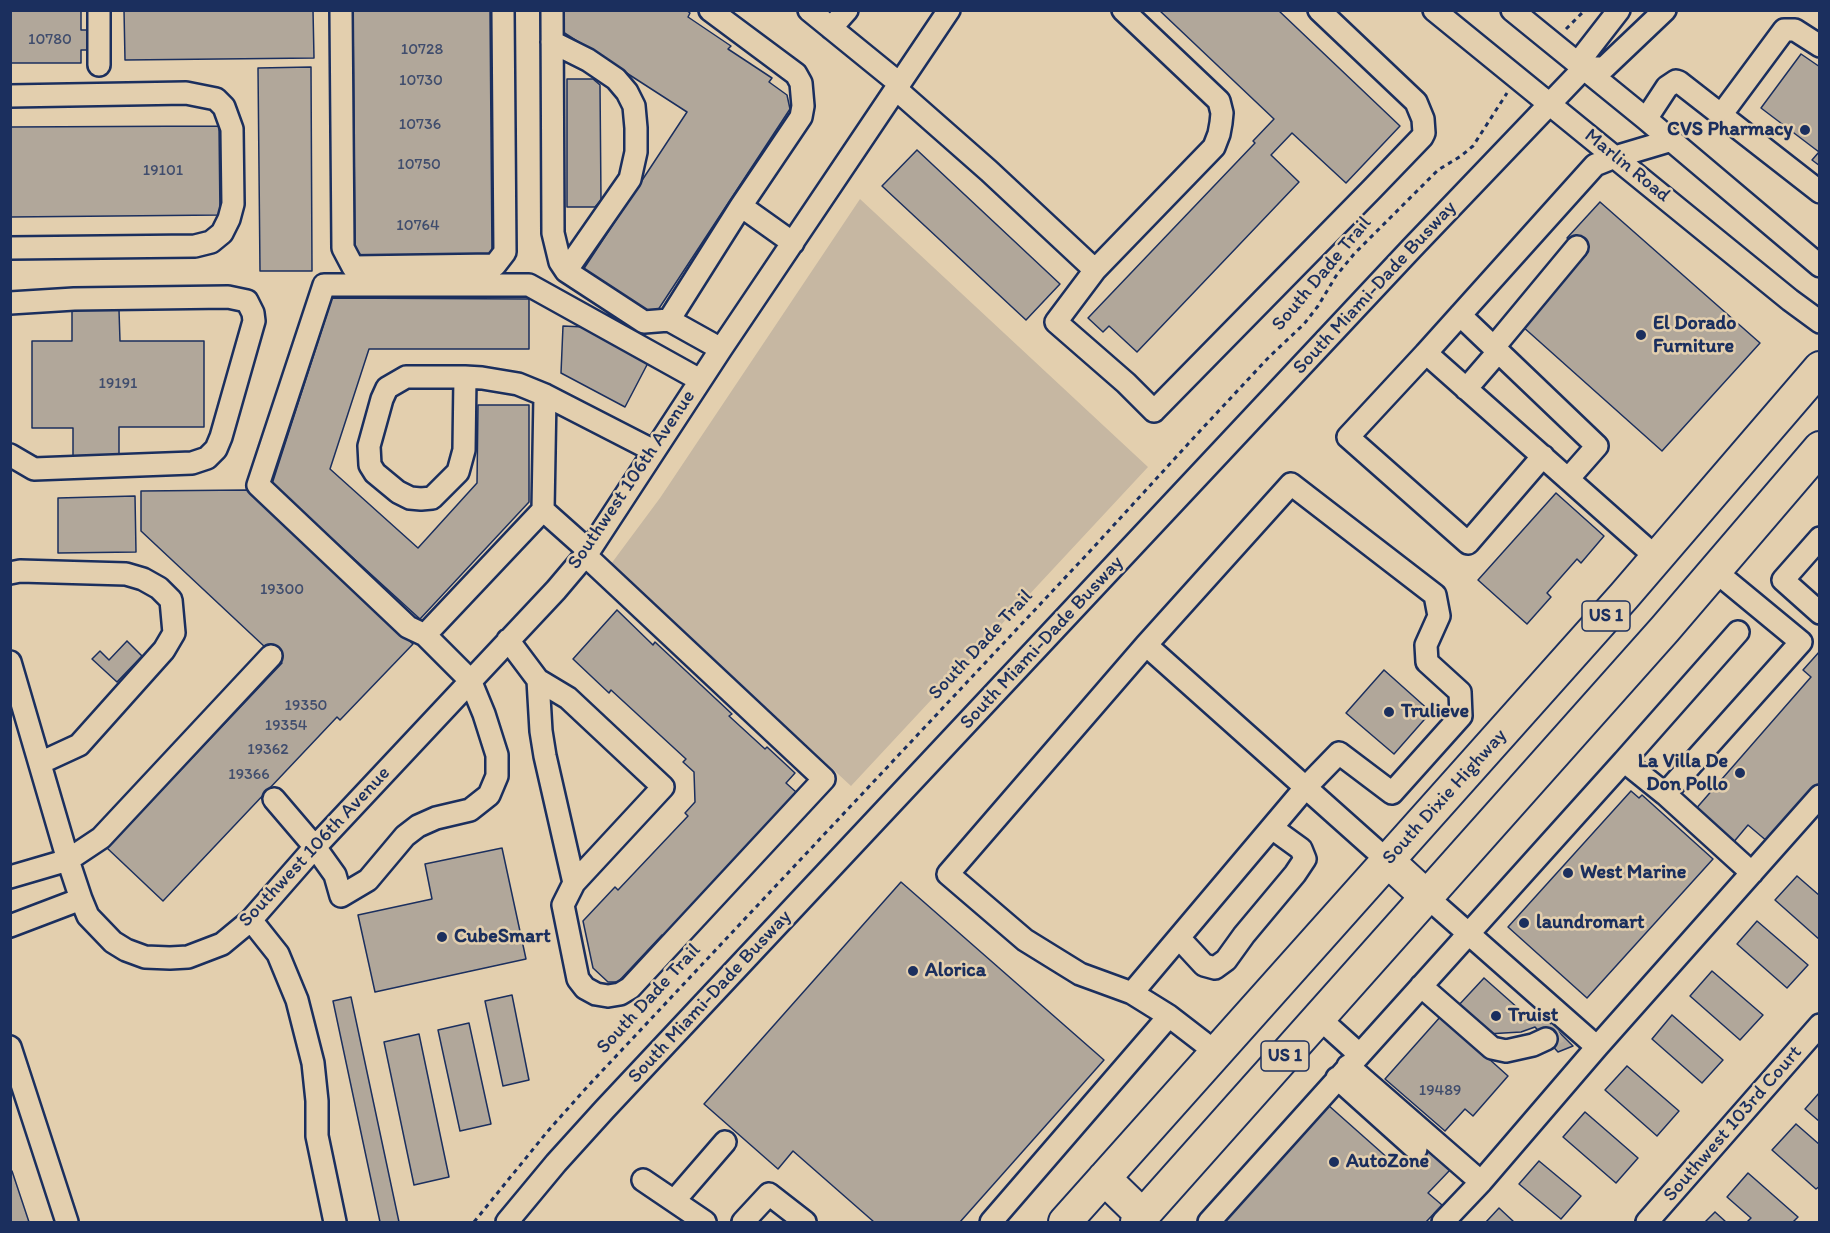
<!DOCTYPE html>
<style>
body{margin:0}
#map{position:relative;width:1830px;height:1233px;overflow:hidden;background:#e3cfae;font-family:Itim,sans-serif}
canvas{display:block}
.frame{position:absolute;inset:0;border:12px solid #1b2f5e;pointer-events:none}
</style>
<div id="map">
<canvas width="1830" height="1233"></canvas>
<div class="frame"></div>
</div>
<script>
const ctx = document.querySelector('canvas').getContext('2d');
ctx.lineJoin = 'round';
function paint(path, color) { ctx.fillStyle = color; ctx.fill(path, 'evenodd'); }
const shape = rows => new Path2D(rows.map(r => 'M' + r).join(''));
function trace(path, color, width, dash) { ctx.strokeStyle = color; ctx.lineWidth = width; ctx.lineCap = dash ? 'butt' : 'round'; ctx.setLineDash(dash || []); ctx.stroke(path); }
function write(font, color, halo, rows, align = 'center') {
  ctx.font = font + ' Itim,sans-serif'; ctx.lineWidth = 5; ctx.setLineDash([]); ctx.textBaseline = 'middle'; ctx.strokeStyle = halo; ctx.fillStyle = color; for (const [text, x, y, turn = 0] of rows) {
    ctx.save(); ctx.translate(x, y); ctx.rotate((+turn || 0) * Math.PI / 180); ctx.textAlign = isNaN(turn) ? turn : align; if (halo) ctx.strokeText(text, 0, 0); ctx.fillText(text, 0, 0); ctx.restore();
  }
}
paint(shape([
 [860,199,1148,467,851,786,611,564,660,498]
]), '#c6b7a2');
const building = shape([
 [10,10,81,10,81,30,90,30,91,50,81,50,81,63,10,63,10,10],
 [124,10,313,10,314,58,125,60,124,10],
 [353,10,490,10,492,255,355,257,353,10],
 [563,10,686,10,690,13,688,17,731,46,728,49,772,78,769,82,787,95,790,109,654,316,583,270,687,112,563,32,563,10],
 [1159,10,1278,10,1400,126,1346,183,1292,133,1271,155,1299,182,1137,352,1109,326,1103,332,1088,318,1255,143,1253,141,1274,119,1159,10],
 [1801,54,1820,67,1820,166,1812,160,1819,152,1761,108,1801,54],
 [311,67,312,271,260,271,258,68,311,67],
 [567,79,593,79,600,85,601,200,595,207,567,207,567,79],
 [219,126,220,215,10,217,10,127,219,126],
 [917,150,1060,284,1026,320,882,186,917,150],
 [1600,202,1760,343,1662,451,1522,326,1586,255,1567,238,1600,202],
 [332,298,529,299,529,349,369,349,330,469,418,548,477,483,478,405,529,405,529,502,420,619,272,484,332,298],
 [72,310,119,310,120,341,204,341,204,427,119,427,119,458,73,458,73,428,32,428,32,341,72,341,72,310],
 [563,326,584,327,649,361,625,407,561,373,563,326],
 [247,490,413,644,340,720,337,717,163,901,107,848,282,663,141,531,141,491,247,490],
 [1556,493,1604,536,1581,563,1577,559,1547,593,1551,597,1527,624,1478,580,1556,493],
 [135,496,136,552,58,553,58,498,135,496],
 [617,610,653,645,655,642,732,714,729,716,765,749,767,747,795,773,786,783,796,792,794,795,796,798,771,825,768,823,734,859,737,861,665,937,662,935,618,982,608,982,593,968,583,921,615,887,618,890,688,816,685,813,695,802,694,772,683,762,686,759,611,690,609,693,573,659,617,610],
 [127,641,142,656,117,682,92,659,100,651,109,660,127,641],
 [1820,651,1820,784,1768,842,1748,825,1732,844,1694,811,1811,677,1803,670,1820,651],
 [1384,670,1431,712,1394,754,1346,713,1384,670],
 [1631,791,1639,798,1642,795,1713,859,1587,998,1508,927,1631,791],
 [502,848,526,959,375,992,358,915,432,899,425,864,502,848],
 [1797,876,1820,896,1820,940,1775,900,1797,876],
 [901,882,1104,1060,960,1222,874,1222,793,1151,778,1169,704,1104,901,882],
 [1757,921,1808,965,1787,988,1737,944,1757,921],
 [1712,971,1763,1015,1740,1040,1690,996,1712,971],
 [1484,978,1528,1017,1544,1011,1549,1014,1550,1023,1573,1046,1558,1052,1535,1027,1521,1032,1487,1034,1457,1007,1484,978],
 [512,995,529,1080,503,1086,485,1001,512,995],
 [351,997,399,1222,380,1222,333,1001,351,997],
 [1672,1015,1723,1060,1702,1083,1652,1039,1672,1015],
 [1441,1016,1508,1076,1473,1116,1465,1109,1445,1131,1385,1079,1441,1016],
 [469,1023,491,1124,460,1131,438,1030,469,1023],
 [419,1034,449,1177,414,1185,384,1042,419,1034],
 [1627,1066,1679,1111,1657,1136,1605,1090,1627,1066],
 [1820,1092,1820,1122,1805,1109,1820,1092],
 [1328,1105,1399,1168,1420,1144,1450,1170,1428,1193,1442,1205,1426,1222,1223,1222,1328,1105],
 [1585,1112,1638,1158,1616,1183,1563,1137,1585,1112],
 [1796,1124,1820,1145,1820,1186,1816,1189,1772,1150,1796,1124],
 [1539,1161,1581,1196,1561,1219,1519,1184,1539,1161],
 [12,1171,29,1222,10,1222,10,1172,12,1171],
 [1748,1173,1798,1217,1793,1222,1747,1222,1751,1218,1727,1197,1748,1173],
 [1499,1208,1514,1222,1486,1222,1499,1208],
 [1715,1212,1726,1222,1705,1222,1715,1212]
]);
paint(building, '#b1a79a');
trace(building, '#1b2f5e', 1.5);
trace(shape([
 [1546,1039,1559,1032]
]), '#bbaf9e', 21, [21, 10]);
const minor = shape([
 [99,10,99,65],
 [341,10,343,248,353,267,495,265,505,252,503,10],
 [552,10,553,233,560,262,566,271,644,322,669,320,721,349],
 [809,10,900,84],
 [1434,10,1790,300,1820,322],
 [1512,10,1646,119,1820,266],
 [831,28,847,10],
 [552,42,588,60,616,79,627,92,634,106,636,128,636,152,630,179,566,271],
 [1584,68,1604,68,1665,10],
 [897,90,989,171,1095,270,1056,322,1126,383,1154,411,1372,189,1422,137,1424,133,1423,119,1416,102,1319,10],
 [10,96,186,93,216,99,224,107,232,129,233,204,229,219,222,233,211,242,195,246,10,248],
 [1721,115,1784,30,1795,30,1820,46],
 [1646,119,1667,87,1676,81,1679,82,1820,192],
 [741,206,793,243],
 [1095,270,1214,147,1219,134,1221,123,1222,113,1219,101,1123,10],
 [10,303,74,299,228,297,247,301,253,313,254,321,221,437,216,449,207,458,192,463,34,469,10,455],
 [1460,315,1597,446,1568,479],
 [669,320,741,206,801,117,803,106,801,83,796,74,710,10],
 [1494,347,1577,247],
 [1426,353,1348,437,1468,543,1543,456],
 [465,377,464,450,458,472,432,498,421,499,410,498,398,492,375,473,370,465,369,446,382,399,387,388,406,377,465,377,482,378,518,384,545,395,654,451],
 [1466,389,1498,352],
 [545,395,543,510,425,635,408,627,258,485,324,285,529,285,700,380],
 [543,510,589,551],
 [1820,538,1783,580,1820,613],
 [1657,558,1426,353,1595,165,1615,157,1672,140],
 [10,573,20,571,126,574,143,579,159,588,171,600,174,633,164,650,79,745,40,763],
 [508,640,538,680,541,731,545,756,574,883,663,787,568,698,538,680],
 [1146,645,1388,861],
 [10,662,68,860,81,899,88,916,113,942,126,950,145,957,170,958,188,957,222,944,251,920,315,847,556,590,589,551,721,349,949,10],
 [1624,761,1738,632],
 [1665,794,1752,873],
 [274,799,315,847,335,875,341,896,368,880,405,836,418,826,436,818,470,810,489,795,497,776,497,755,484,714,470,680,425,635],
 [10,877,68,860,101,838,271,656],
 [574,883,563,905,578,979,585,988,596,994,608,996,620,994,630,988,824,779,585,555],
 [1427,897,1597,1047],
 [251,920,278,954,297,1000,313,1063,317,1101,317,1136,335,1222],
 [10,926,81,899],
 [1179,938,1204,965,1215,968,1226,960,1244,935,1295,874,1305,859,1301,849,1272,828],
 [1421,986,1492,1048,1506,1051,1533,1045,1546,1039],
 [1132,993,1306,787,1339,753,1392,793,1461,716,1460,692,1427,662,1426,645,1439,616,1435,595,1291,484,1146,645,948,874,1025,940,1080,974,1132,993,1169,1016],
 [1319,1018,1359,1054],
 [10,1047,67,1222],
 [1348,1066,1481,1182,1443,1222],
 [1337,1078,1416,1149],
 [643,1180,705,1222],
 [1481,1182,1597,1047,1820,796],
 [674,1201,725,1142],
 [507,1222,556,1163,604,1110,1411,249,1584,68,1584,55,1619,10],
 [743,1222,769,1194,805,1222],
 [991,1222,1169,1016,1217,1053],
 [1209,1222,1624,761,1665,794,1801,642,1715,571],
 [1647,1222,1820,1025]
]);
const highway = shape([
 [1388,861,1427,897],
 [1104,1178,1143,1216],
 [1065,1222,1624,596,1820,368],
 [1137,1222,1665,629,1820,448]
]);
trace(minor, '#1b2f5e', 26);
trace(highway, '#1b2f5e', 36);
trace(shape([
 [1566,29,1585,10],
 [474,1222,547,1132,588,1086,1092,549,1199,432,1269,357,1304,324,1318,306,1336,276,1354,254,1438,170,1461,156,1473,146,1507,93]
]), '#1b2f5e', 3, [4.5, 4.5]);
trace(minor, '#e3cfae', 21);
trace(highway, '#e3cfae', 32);
for (const [x, y, r, color] of [
 [1805,130,6,"#1b2f5e"],
 [1641,335,6,"#1b2f5e"],
 [1389,712,6,"#1b2f5e"],
 [1740,773,6,"#1b2f5e"],
 [1568,873,6,"#1b2f5e"],
 [1524,923,6,"#1b2f5e"],
 [442,937,6,"#1b2f5e"],
 [913,971,6,"#1b2f5e"],
 [1496,1016,6,"#1b2f5e"],
 [1334,1162,6,"#1b2f5e"]
]) { const dot = new Path2D(); dot.arc(x, y, r, 0, 2 * Math.PI); ctx.fillStyle = color; ctx.fill(dot); trace(dot, '#e3cfae', 2); }
write('16px', '#404d6d', null, [
 ["10780",50,40],
 ["10728",422,50],
 ["10730",421,81],
 ["10736",420,125],
 ["10750",419,165],
 ["19101",163,171],
 ["10764",418,226],
 ["19191",118,384],
 ["19300",282,590],
 ["19350",306,706],
 ["19354",286,726],
 ["19362",268,750],
 ["19366",249,775],
 ["19489",1440,1091]
]);
for (const [x, y, w] of [
 [1606,616,48],
 [1285,1056,48]
]) { const box = new Path2D(); box.roundRect(x - w / 2, y - 15, w, 30, 4.5); ctx.fillStyle = '#e3cfae'; ctx.fill(box); trace(box, '#1b2f5e', 1.5); }
write('bold 18px', '#1b2f5e', null, [
 ["US 1",1606,616],
 ["US 1",1285,1056]
]);
write('bold 20px', '#1b2f5e', '#e3cfae', [
 ["CVS Pharmacy",1793,130,"right"],
 ["El Dorado",1653,324],
 ["Furniture",1653,347],
 ["Trulieve",1401,712],
 ["La Villa De",1728,762,"right"],
 ["Don Pollo",1728,785,"right"],
 ["West Marine",1580,873],
 ["laundromart",1536,923],
 ["CubeSmart",454,937],
 ["Alorica",925,971],
 ["Truist",1508,1016],
 ["AutoZone",1346,1162]
], 'left');
write('20px', '#1b2f5e', '#e3cfae', [
 ["Marlin Road",1627,166,39],
 ["South Dade Trail",1322,274,-50],
 ["South Miami-Dade Busway",1375,288,-47],
 ["Southwest 106th Avenue",632,480,-56],
 ["South Miami-Dade Busway",1042,643,-47],
 ["South Dade Trail",981,645,-47],
 ["South Dixie Highway",1445,797,-48],
 ["Southwest 106th Avenue",315,847,-47],
 ["South Miami-Dade Busway",710,997,-47],
 ["South Dade Trail",649,999,-47],
 ["Southwest 103rd Court",1733,1124,-49]
]);
</script>
